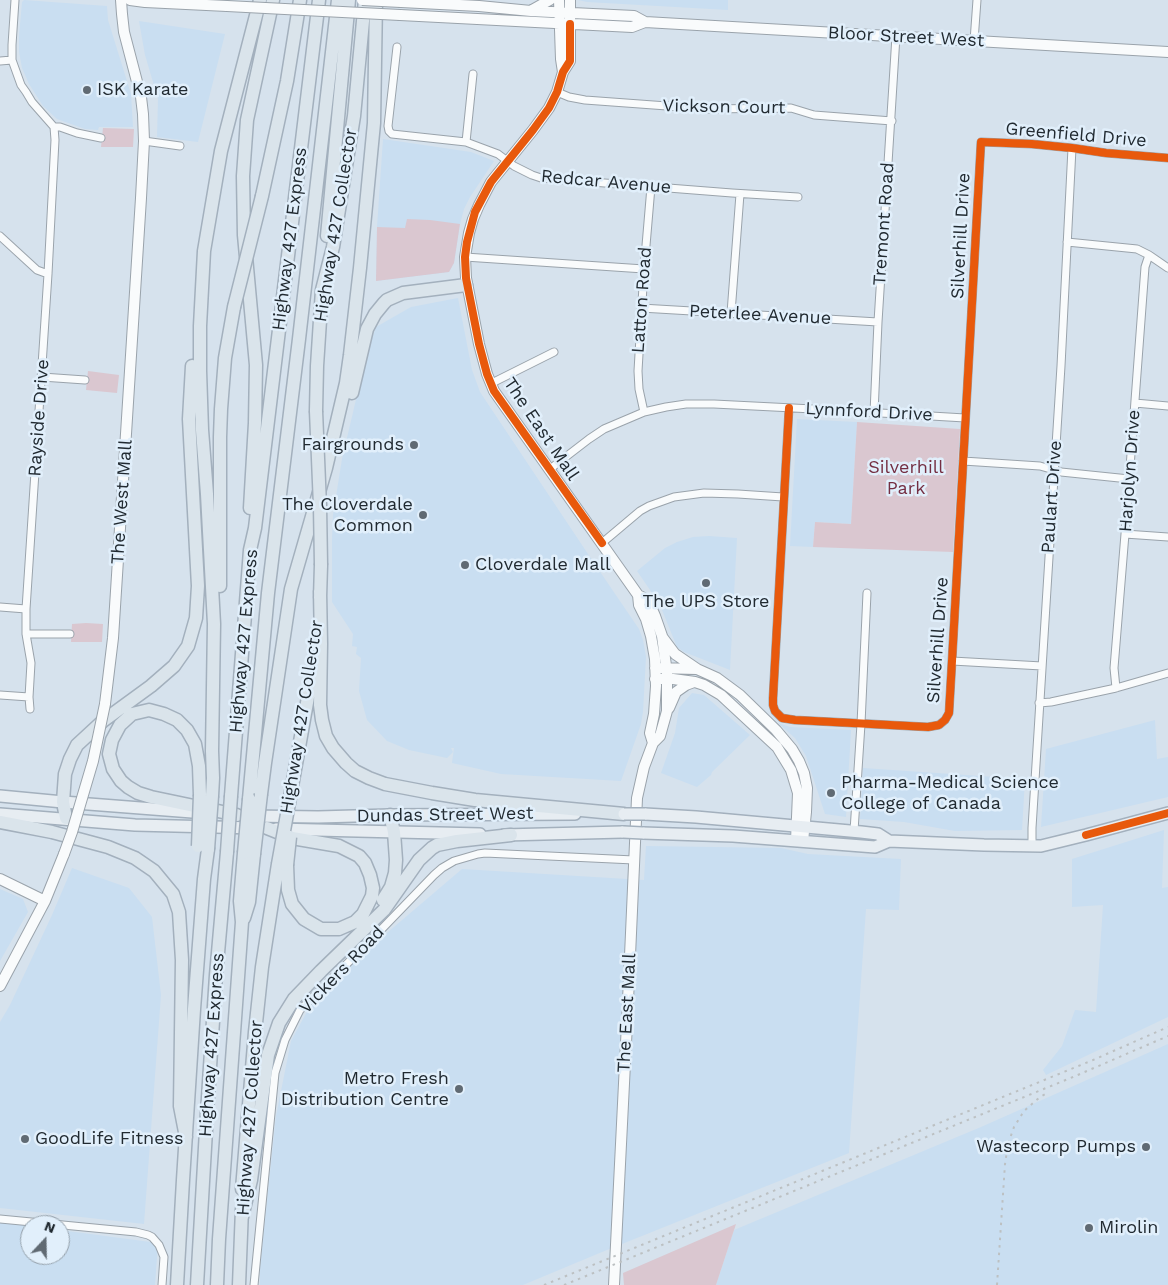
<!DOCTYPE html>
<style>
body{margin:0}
#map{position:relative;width:1168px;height:1285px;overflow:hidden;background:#d6e2ed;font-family:"Work Sans",sans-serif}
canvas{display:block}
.north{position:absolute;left:20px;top:1215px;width:50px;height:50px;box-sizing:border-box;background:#e1effb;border:1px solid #94a0aa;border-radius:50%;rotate:21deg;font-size:14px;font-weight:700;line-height:20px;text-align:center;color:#212a31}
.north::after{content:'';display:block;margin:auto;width:18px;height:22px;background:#606a73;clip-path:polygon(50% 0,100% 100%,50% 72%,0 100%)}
</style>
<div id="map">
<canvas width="1168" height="1285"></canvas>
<div class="north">N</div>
</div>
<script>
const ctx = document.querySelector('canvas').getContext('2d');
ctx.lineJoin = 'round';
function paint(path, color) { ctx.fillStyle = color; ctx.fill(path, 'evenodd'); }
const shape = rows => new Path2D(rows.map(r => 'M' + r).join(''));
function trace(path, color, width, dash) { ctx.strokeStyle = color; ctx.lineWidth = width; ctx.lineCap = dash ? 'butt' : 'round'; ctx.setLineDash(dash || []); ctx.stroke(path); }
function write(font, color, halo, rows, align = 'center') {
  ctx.font = font + ' "Work Sans",sans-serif'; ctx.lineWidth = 5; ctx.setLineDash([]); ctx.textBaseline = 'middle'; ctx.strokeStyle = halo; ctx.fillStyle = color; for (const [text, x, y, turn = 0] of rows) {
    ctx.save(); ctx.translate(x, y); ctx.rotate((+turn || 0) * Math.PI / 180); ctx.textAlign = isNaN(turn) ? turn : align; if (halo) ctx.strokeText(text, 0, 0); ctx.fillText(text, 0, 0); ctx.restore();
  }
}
paint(shape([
 [24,0,107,6,108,20,131,94,133,127,99,127,98,130,85,129,57,119,43,106,29,84,22,68,19,52,19,36,22,2],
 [578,0,728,0,728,10,587,2],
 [139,21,225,34,198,142,157,137,158,99,145,55],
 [383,139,471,152,494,161,470,197,464,209,460,224,454,263,449,272,376,281,377,227],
 [458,298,472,370,480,392,590,557,639,629,643,640,646,657,643,712,641,724,621,781,501,774,452,763,454,748,451,748,453,752,447,758,409,750,387,741,367,720,359,691,361,658,356,654,357,647,352,646,353,634,332,602,332,539,333,515,342,459,367,353,376,327,411,307],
 [797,419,857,422,851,524,815,522,813,547,790,546],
 [709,536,737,538,730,670,684,652,677,647,662,610,650,590,637,571,665,548,677,542,693,537],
 [692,693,704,695,750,735,712,772,711,775,697,787,661,773,675,733,679,708],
 [1155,720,1157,759,1168,757,1168,797,1041,827,1046,749],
 [778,723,790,727,851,730,846,817,825,814,806,756,795,738],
 [863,768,1025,779,1022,830,955,831,904,822,860,819],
 [1164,830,1162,888,1168,887,1168,1017,1046,1075,1043,1070,1062,1046,1075,1010,1096,1012,1103,905,1072,907,1072,859],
 [646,846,781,848,808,854,901,859,899,910,866,909,849,1153,602,1252,523,1285,260,1285,260,1267,276,1116,291,1041,310,1006,354,961,462,869,644,880],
 [72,868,129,888,152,917,161,995,144,1224,0,1208,0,1022,10,1005,52,915],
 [0,889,23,899,28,912,0,961],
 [1168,1044,1168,1285,716,1285,734,1230,981,1127],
 [0,1221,30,1225,30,1255,60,1255,60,1230,158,1243,155,1285,0,1285]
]), '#c9def1');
paint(shape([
 [103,128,134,129,133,147,101,147],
 [407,219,430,220,460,224,454,263,449,272,376,281,377,227,405,228],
 [88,371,119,375,117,393,86,390],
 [857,422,960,429,953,552,813,547,815,522,851,524],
 [86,623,103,624,102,642,71,642,72,624],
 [736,1224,716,1285,624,1285,623,1273]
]), '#dac7d0');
const minor = shape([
 [15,0,12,45,12,60,21,85,26,92,32,102,54,127,60,127,77,133,101,138],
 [974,41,977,0],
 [397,47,388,126,389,131,392,134,466,142,498,154,514,166,532,175,541,178,732,193,798,197],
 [0,61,12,60],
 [557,92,569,97,585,100,708,109,791,108,814,115,892,121],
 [144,141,180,146],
 [466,142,473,74],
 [0,236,37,270,48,274],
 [1067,242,1137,249,1149,255,1168,268],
 [465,257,644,269],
 [641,308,878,322],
 [731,313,740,194],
 [42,377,85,380],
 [490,384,554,352],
 [1135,403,1168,406],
 [789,408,773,698,773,705,775,711,782,718,795,720,928,727,939,725,945,720,949,713,952,661,981,142,1032,144,1072,148,1106,153,1168,158],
 [644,412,639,389,638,371,644,269,651,187],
 [874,413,878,322,896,36],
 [963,461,1040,466,1061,472,1129,479],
 [550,469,589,439,604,429,644,412,666,407,686,404,714,404,813,409,965,418],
 [1125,534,1168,537],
 [602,543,640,511,649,506,674,497,704,493,738,494,783,497],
 [0,607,26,609],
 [26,634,70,634],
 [952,661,1042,666],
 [1116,688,1114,668,1125,534,1145,267,1149,255],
 [0,695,29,697],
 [1039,703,1051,702,1116,688,1168,673],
 [30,709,29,697,31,663,26,634,26,609,48,274,55,140,54,127],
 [854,831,861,724,867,593],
 [1032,846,1032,828,1061,366,1072,148],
 [0,1219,136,1232,148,1235,152,1237,159,1245,164,1257,162,1285],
 [254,1285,275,1073,285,1040,300,1010,374,937,434,875,442,868,454,861,478,854,485,853,634,860]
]);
const secondary = shape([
 [130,0,145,2,227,6],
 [559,0,561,59,563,72],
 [570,0,570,61,563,72,557,92,549,108,533,130,491,182,479,205,473,219,469,233,465,257,466,278,479,344,487,374,494,391,638,595,648,600,655,616,662,636,667,673,667,711,660,736,653,743,644,767,637,798,627,1023,614,1285],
 [401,2,479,6,531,11,634,16,645,22],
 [532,10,550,0],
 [400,15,632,27,645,22,1168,52],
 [638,595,639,605,646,619,651,636,655,659,656,686,654,714,650,733,653,743],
 [663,638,675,654,697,669],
 [655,668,697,669,717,678,740,695,776,730,792,749,799,761,804,773,807,788,806,812,803,841],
 [655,679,673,679,695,682,704,685,721,695,777,747,791,770,798,793,796,841],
 [105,704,113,638,141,198,144,141,143,114,141,97,124,32,122,14,121,0],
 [669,708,676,692,686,685,694,682],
 [0,879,45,901],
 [0,986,45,901,64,854]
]);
const primary = shape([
 [0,796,63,802,205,813],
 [0,814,135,825,255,828],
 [645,814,696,817,861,832,878,834,889,841],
 [251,816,318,817,390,815,575,814],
 [276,829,480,834],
 [643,833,733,836,875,847,889,841,984,845,1041,846,1086,835,1168,813],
 [504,835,623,832]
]);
const motorway = shape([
 [262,196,287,81,300,0],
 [327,236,349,0],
 [352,393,367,329,375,314,384,303,387,300,403,293,466,285],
 [316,411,317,366,322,290,333,247,354,116,365,0],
 [250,508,255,423,256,365,244,235,243,176,247,120,273,0],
 [220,586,220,437,221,409,225,358,234,307],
 [320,591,321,644,320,705,322,720,326,736,333,748,346,763,355,771,369,778,385,784,432,793,475,800,624,814],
 [320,598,321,565],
 [261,794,265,763,291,589,326,468,346,383,350,355,360,268,374,123,376,0],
 [200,795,199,766,195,744,187,730,177,720,164,714,149,710,132,714,120,725,112,740,109,754,113,769,121,781,128,787,138,793,151,797,237,815],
 [212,796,213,778,212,751,214,624,207,494,202,430,200,371,200,326,204,251,221,151,260,0],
 [231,796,250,550,255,528,319,0],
 [249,799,268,593,299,339,338,0],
 [289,803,315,658],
 [66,818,63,802,65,774,70,759,77,745,103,721,151,686,174,666,188,646,196,618,198,586,189,419,192,366],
 [0,822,52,832,108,847,135,858,154,871,173,894,179,912,182,960,180,1106,186,1137],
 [267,828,292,838,339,846,359,856,365,863,370,875,373,888,372,896,363,914,355,922,339,929,321,929,304,919,292,904,288,890,287,865],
 [383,900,391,887,395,873,396,860,394,832,390,815],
 [244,918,249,902,254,854],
 [242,1189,255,1032,262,967,278,864],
 [242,1217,251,1180,268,1055,279,1023,294,999,321,971,384,910,419,860,432,848,437,845,457,841,511,835],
 [177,1285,183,1180,194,1009,204,879,208,849],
 [197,1285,207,1113,216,975,227,852],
 [217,1285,219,1239,242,922,240,901,244,853],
 [239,1285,242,1209]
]);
trace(minor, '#9aa3ab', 9);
trace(secondary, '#9aa3ab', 12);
trace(primary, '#a3b0bd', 14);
trace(motorway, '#a3b0bd', 15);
trace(minor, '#f9fbfc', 7);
trace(secondary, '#f9fbfc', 10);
trace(primary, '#e7edf2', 11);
trace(motorway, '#dae4eb', 12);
trace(shape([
 [544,1285,1093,1060,1168,1027],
 [564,1285,1073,1077,1168,1036],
 [997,1285,1005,1164,1008,1144,1014,1127,1024,1111,1040,1097,1049,1092]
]), '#bcc0c2', 2, [2.5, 5]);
const secondaryBridge = shape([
 [362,0,401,2],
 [227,6,400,15],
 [64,854,72,832,93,761,105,704]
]);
const primaryBridge = shape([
 [624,814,645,814],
 [623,832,643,833]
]);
const motorwayBridge = shape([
 [234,307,262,196],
 [316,411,320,506,321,565],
 [198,846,200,795],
 [208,849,212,796],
 [227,852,231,796],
 [244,853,249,799],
 [254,854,261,794],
 [278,864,289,803],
 [287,865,290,837]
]);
trace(secondaryBridge, '#9aa3ab', 12, []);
trace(primaryBridge, '#a3b0bd', 14, []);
trace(motorwayBridge, '#a3b0bd', 15, []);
trace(secondaryBridge, '#f9fbfc', 10);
trace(primaryBridge, '#e7edf2', 11);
trace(motorwayBridge, '#dae4eb', 12);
trace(shape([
 [570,24,570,61,563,72,557,92,549,108,533,130,491,182,475,212,467,242,465,257,466,278,479,344,487,374,494,391,602,543],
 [789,408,773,698,773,705,775,711,782,718,795,720,928,727,939,725,945,720,949,713,952,661,981,142,1032,144,1072,148,1106,153,1168,158],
 [1086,835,1168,813]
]), '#e8590c', 8);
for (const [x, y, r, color] of [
 [87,90,5,"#606a73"],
 [414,445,5,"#606a73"],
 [423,515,5,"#606a73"],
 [465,565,5,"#606a73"],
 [706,583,5,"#606a73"],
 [831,793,5,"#606a73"],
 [459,1089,5,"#606a73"],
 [25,1139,5,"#606a73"],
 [1146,1147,5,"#606a73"],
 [1089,1228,5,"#606a73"]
]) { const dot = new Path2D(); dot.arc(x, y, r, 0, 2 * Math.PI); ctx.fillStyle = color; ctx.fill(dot); trace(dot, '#e1effb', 2); }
write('18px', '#212a31', '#e1effb', [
 ["Bloor Street West",906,37,3],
 ["Vickson Court",724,107,1],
 ["Greenfield Drive",1076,135,5],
 ["Redcar Avenue",606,182,5],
 ["Tremont Road",884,224,-86],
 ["Highway 427 Collector",336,225,-81],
 ["Silverhill Drive",961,236,-87],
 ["Highway 427 Express",290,239,-83],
 ["Latton Road",642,300,-86],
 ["Peterlee Avenue",760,315,3],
 ["Lynnford Drive",869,412,3],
 ["Rayside Drive",39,418,-86],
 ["The East Mall",541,429,56],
 ["Harjolyn Drive",1130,471,-86],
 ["Paulart Drive",1052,497,-86],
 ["The West Mall",122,502,-86],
 ["Silverhill Drive",938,640,-86],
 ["Highway 427 Express",244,641,-85],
 ["Highway 427 Collector",302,717,-81],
 ["Dundas Street West",445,815,-1],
 ["Vickers Road",342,970,-46],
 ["The East Mall",627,1013,-87],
 ["Highway 427 Express",212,1045,-86],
 ["Highway 427 Collector",250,1118,-86]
]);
write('18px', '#212a31', '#e1effb', [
 ["ISK Karate",97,90],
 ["Fairgrounds",404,445,"right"],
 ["The Cloverdale",413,505,"right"],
 ["Common",413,526,"right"],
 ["Cloverdale Mall",475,565],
 ["The UPS Store",706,602,"center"],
 ["Pharma-Medical Science",841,783],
 ["College of Canada",841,804],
 ["Metro Fresh",449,1079,"right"],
 ["Distribution Centre",449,1100,"right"],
 ["GoodLife Fitness",35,1139],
 ["Wastecorp Pumps",1136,1147,"right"],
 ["Mirolin",1099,1228]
], 'left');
write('18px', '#742e42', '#e1effb', [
 ["Silverhill",906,468],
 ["Park",906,489]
]);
</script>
